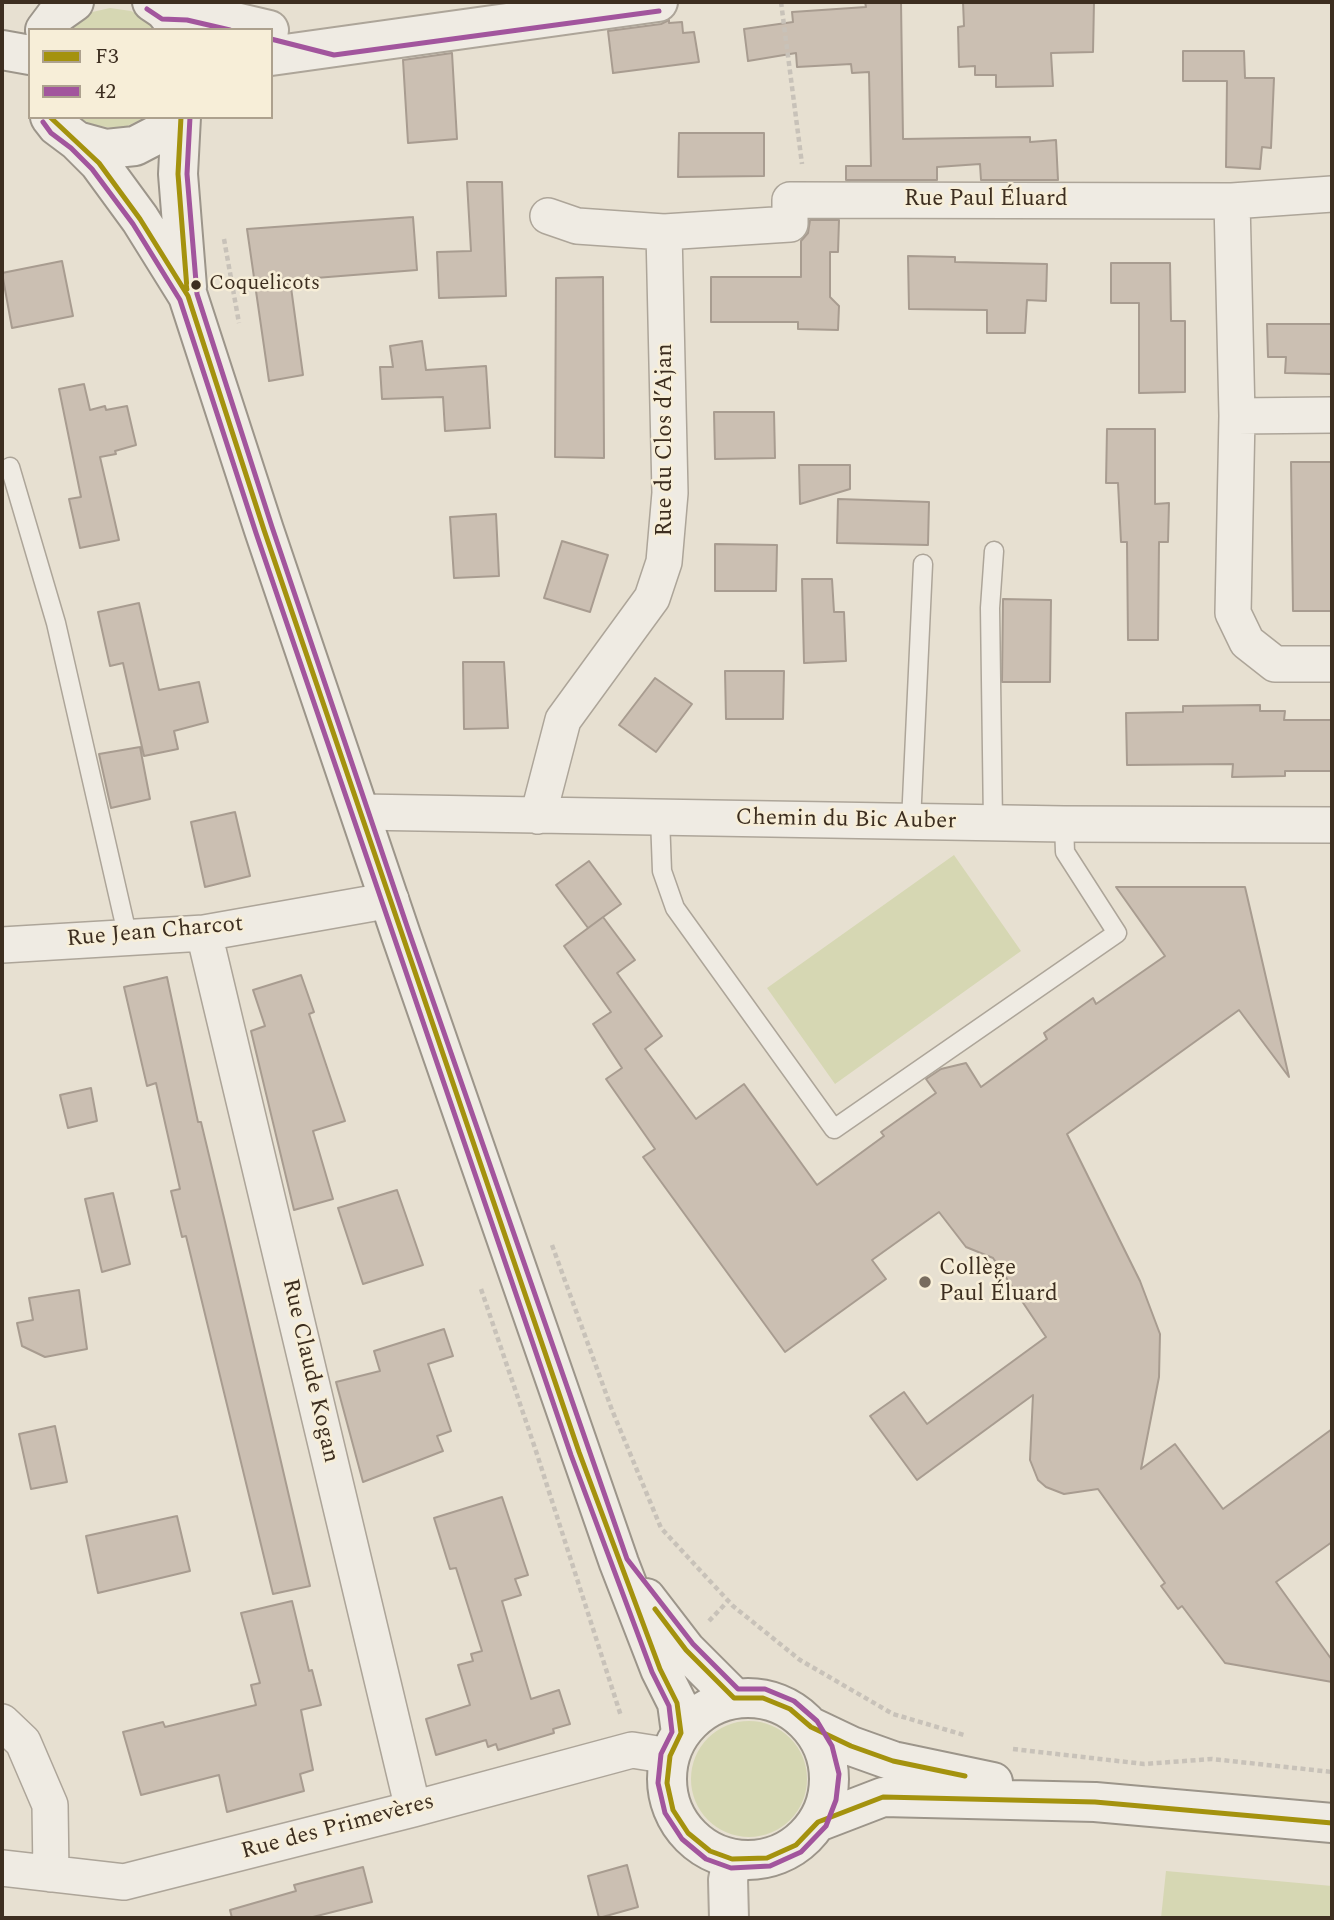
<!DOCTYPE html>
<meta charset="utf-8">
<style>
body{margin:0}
#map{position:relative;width:1334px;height:1920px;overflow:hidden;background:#e7e0d1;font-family:Spectral,serif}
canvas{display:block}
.frame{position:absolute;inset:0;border:4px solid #3d2e20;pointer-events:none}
.legend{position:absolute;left:28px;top:28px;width:245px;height:91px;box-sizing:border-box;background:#f7eed8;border:2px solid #ada18e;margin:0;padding:9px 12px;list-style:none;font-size:21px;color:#3d2e20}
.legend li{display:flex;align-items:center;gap:14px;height:35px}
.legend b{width:35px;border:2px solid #ada18e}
</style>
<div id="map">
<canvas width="1334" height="1920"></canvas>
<div class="frame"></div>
<ul class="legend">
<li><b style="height:9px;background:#a4920e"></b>F3</li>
<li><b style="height:9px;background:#a2559d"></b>42</li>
</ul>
</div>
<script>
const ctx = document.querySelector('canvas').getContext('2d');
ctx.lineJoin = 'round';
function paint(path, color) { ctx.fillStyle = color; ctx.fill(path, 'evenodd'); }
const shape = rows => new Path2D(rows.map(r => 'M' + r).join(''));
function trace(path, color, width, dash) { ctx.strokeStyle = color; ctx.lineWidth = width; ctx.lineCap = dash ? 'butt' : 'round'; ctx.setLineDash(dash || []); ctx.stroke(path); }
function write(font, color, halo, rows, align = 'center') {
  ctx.font = font + ' Spectral,serif'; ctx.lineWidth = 5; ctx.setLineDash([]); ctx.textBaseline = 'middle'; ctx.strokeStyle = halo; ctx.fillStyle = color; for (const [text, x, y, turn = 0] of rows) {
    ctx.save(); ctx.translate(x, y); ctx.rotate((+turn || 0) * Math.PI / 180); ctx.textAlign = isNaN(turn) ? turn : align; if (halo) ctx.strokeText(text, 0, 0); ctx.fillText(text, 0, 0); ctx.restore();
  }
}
paint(shape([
 [110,8,131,11,141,16,158,30,67,30,88,13],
 [78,117,146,117,125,127,114,128,92,125],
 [954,855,1021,951,835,1084,767,988],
 '691 1779a58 58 0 1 1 116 0a58 58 0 1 1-116 0Z',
 [1166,1871,1332,1886,1332,1918,1161,1918]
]), '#d6d7b3');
const building = shape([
 [865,2,901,2,903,139,1030,137,1030,142,1056,140,1058,180,981,180,980,164,937,167,937,180,846,180,846,166,871,166,869,72,852,73,851,64,797,67,796,53,748,61,744,29,793,22,792,12,866,7,865,2],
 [963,2,1094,2,1093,52,1051,53,1053,86,996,87,996,75,975,75,975,66,959,67,958,27,964,26,963,2],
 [669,20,669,23,682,22,683,33,694,32,699,62,613,73,608,31,661,24,669,20],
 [1183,51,1244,51,1245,78,1274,78,1271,148,1262,147,1260,169,1226,167,1227,81,1183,81,1183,51],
 [452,53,457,139,408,143,403,60,452,53],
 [679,133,764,133,764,176,678,177,679,133],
 [467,182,502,182,506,296,439,298,437,252,471,251,467,182],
 [413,217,417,270,290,280,303,375,269,381,247,229,413,217],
 [810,220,839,220,838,252,830,252,830,297,839,306,838,330,798,329,798,322,711,322,711,277,801,277,801,241,808,233,810,220],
 [908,256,955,257,955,262,1047,264,1046,301,1027,300,1025,333,987,333,987,310,909,309,908,256],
 [62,261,73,316,12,328,2,273,62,261],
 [1111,263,1170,263,1171,321,1185,321,1185,392,1139,393,1139,303,1111,303,1111,263],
 [603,277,604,458,555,457,556,278,603,277],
 [1267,324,1332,324,1332,374,1285,373,1286,357,1268,357,1267,324],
 [422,341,426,370,486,366,490,428,445,431,443,397,382,399,380,367,393,367,390,346,422,341],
 [84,384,90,410,105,406,106,410,127,406,136,445,115,451,116,454,100,457,119,540,80,548,69,499,81,497,59,389,84,384],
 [714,412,774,412,775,458,715,459,714,412],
 [1107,429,1155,429,1155,504,1169,503,1168,542,1159,542,1158,640,1128,640,1127,542,1121,542,1118,483,1106,483,1107,429],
 [1291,462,1332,462,1332,611,1293,611,1291,462],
 [799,465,850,465,850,489,800,504,799,465],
 [838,499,929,502,928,545,837,543,838,499],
 [496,514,499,576,454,578,450,517,496,514],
 [562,541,608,555,590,612,544,598,562,541],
 [715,544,777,545,776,591,715,591,715,544],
 [802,579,832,579,834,612,844,612,846,661,804,663,802,579],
 [1003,599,1051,600,1050,682,1002,682,1003,599],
 [139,603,159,690,199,682,208,722,174,731,178,749,144,756,123,663,110,666,98,612,139,603],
 [463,662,504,662,508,728,464,729,463,662],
 [725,671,784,671,783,719,726,719,725,671],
 [655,678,692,704,656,752,619,725,655,678],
 [1260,705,1260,711,1285,711,1284,720,1332,720,1332,771,1285,771,1285,776,1232,777,1233,764,1127,765,1126,713,1183,712,1183,706,1260,705],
 [140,747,150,799,111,808,99,754,140,747],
 [235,812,250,876,205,887,191,822,235,812],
 [589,861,621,904,588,928,556,885,589,861],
 [1116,887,1245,887,1289,1077,1239,1010,1067,1134,1140,1281,1160,1334,1159,1377,1141,1469,1175,1444,1223,1509,1332,1429,1332,1542,1276,1582,1332,1660,1332,1682,1225,1663,1182,1606,1178,1609,1161,1586,1165,1583,1098,1489,1064,1494,1046,1487,1038,1480,1030,1460,1033,1395,917,1480,870,1416,904,1392,927,1424,1046,1337,993,1258,966,1247,939,1212,872,1260,886,1279,785,1352,643,1157,655,1149,606,1079,622,1068,593,1024,611,1012,564,946,603,917,635,960,617,973,662,1036,645,1049,696,1119,744,1084,817,1185,884,1136,881,1132,936,1093,926,1079,941,1069,966,1063,981,1087,1047,1039,1044,1033,1093,998,1096,1004,1165,956,1116,887],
 [301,975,314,1012,309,1014,345,1121,313,1131,333,1199,294,1210,251,1031,265,1026,253,990,301,975],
 [167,977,198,1122,201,1122,225,1222,310,1586,273,1594,186,1236,182,1237,171,1191,180,1189,156,1083,147,1086,124,987,167,977],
 [91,1088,97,1121,68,1128,60,1095,91,1088],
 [397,1190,423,1265,363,1284,338,1208,397,1190],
 [113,1193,130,1264,102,1272,85,1199,113,1193],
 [79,1290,87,1349,45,1357,22,1346,17,1323,33,1320,29,1298,79,1290],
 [444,1329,453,1356,428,1364,451,1431,437,1436,443,1451,363,1482,336,1382,380,1371,374,1351,444,1329],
 [55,1426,67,1482,31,1489,19,1434,55,1426],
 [502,1497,528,1575,515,1579,521,1595,502,1601,531,1699,559,1690,570,1724,553,1729,554,1733,498,1750,496,1744,488,1747,486,1740,436,1755,426,1719,470,1705,458,1665,473,1661,471,1654,482,1651,456,1568,450,1569,434,1518,502,1497],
 [177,1516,190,1571,98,1593,86,1536,177,1516],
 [292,1601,309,1671,312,1670,321,1705,301,1710,313,1770,300,1774,304,1791,227,1812,219,1775,141,1795,123,1732,163,1722,165,1727,256,1705,251,1685,260,1683,241,1613,292,1601],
 [627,1865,638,1907,599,1918,588,1876,627,1865],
 [363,1867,372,1902,309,1918,232,1918,230,1910,296,1891,294,1885,363,1867]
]);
paint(building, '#cbbfb2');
trace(building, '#a89c90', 2);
const service = shape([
 [10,467,56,623,128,938],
 [660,818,662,871,675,908,834,1129,1117,933,1065,852,1064,824],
 [911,822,923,564],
 [993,823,990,608,994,551]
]);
const minor = shape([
 [1232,201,1237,416,1233,613,1247,642,1275,664,1332,664],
 [664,232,790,224,790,200,1232,201,1332,194],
 [1237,416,1332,415],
 [361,812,1064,824,1332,825],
 [538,816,563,720,652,598,664,562,670,493,664,232,577,226,548,216],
 [204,933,413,1809],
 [2,945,204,933,391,900],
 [2,1722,23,1742,50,1805,51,1874],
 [2,1868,124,1882,413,1809,632,1750,670,1756]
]);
const tertiary = shape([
 [164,10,188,11,269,30],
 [271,56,658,2],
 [729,1918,728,1880,732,1859]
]);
const secondary = shape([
 [152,2,164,10,180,30],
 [45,30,57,14,74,2],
 [2,50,30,55],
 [50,117,57,126,77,141,106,149,135,146,162,132,174,117],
 [181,117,178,174,187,287],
 [77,141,99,163,140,219,188,296,264,530,401,935,619,1563,660,1669,677,1703,681,1733],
 [646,1598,686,1650,734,1698],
 '667 1779a81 81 0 1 1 162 0a81 81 0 1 1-162 0Z',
 [811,1727,851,1746,893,1761,993,1782],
 [818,1822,883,1797,1095,1802,1332,1823]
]);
trace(service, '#ada599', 21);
trace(minor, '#ada599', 38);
trace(tertiary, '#ada599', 42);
trace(secondary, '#9c958a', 42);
trace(shape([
 [781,2,802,164],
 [224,239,239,323],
 [552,1245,612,1410,661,1528,733,1606,800,1660,893,1714,964,1735],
 [481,1289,535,1448,621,1716],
 [709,1621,728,1601],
 [1013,1749,1144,1764,1212,1759,1332,1772]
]), '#c8c2b9', 4.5, [5, 3.5]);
trace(service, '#efebe3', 18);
trace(minor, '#efebe3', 35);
trace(tertiary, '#efebe3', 38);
trace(secondary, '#efebe3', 38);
trace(shape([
 [50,117,99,163,140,219,188,296,264,530,579,1452,660,1669,677,1703,681,1733,670,1756,667,1783,673,1810,688,1833,710,1851,732,1859,767,1858,796,1845,818,1822,883,1797,1095,1802,1332,1823],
 [181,117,178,174,187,289],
 [655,1609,686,1650,734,1698,763,1698,790,1709,811,1727,851,1746,893,1761,965,1776]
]), '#a4920e', 5);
trace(shape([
 [147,9,162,19,187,20,230,30],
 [271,39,334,55,659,11],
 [43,122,51,133,71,148,92,169,133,224,180,300,256,533,571,1455,652,1672,669,1706,672,1732,661,1754,658,1783,665,1813,682,1839,706,1859,731,1868,770,1866,801,1852,826,1826,836,1800,839,1774,832,1746,817,1721,794,1701,765,1689,738,1689,693,1644,627,1559,409,932,272,527,197,294,187,174,190,117]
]), '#a2559d', 5);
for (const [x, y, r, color] of [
 [196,285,6,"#3d2e20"],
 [925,1282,7,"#786c5e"]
]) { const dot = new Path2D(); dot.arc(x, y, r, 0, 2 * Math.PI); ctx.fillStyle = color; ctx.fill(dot); trace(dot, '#f7eed8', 2.5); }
write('21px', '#3d2e20', '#f7eed8', [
 ["Coquelicots",209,285]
], 'left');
write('23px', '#3d2e20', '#f7eed8', [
 ["Rue Paul Éluard",986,200],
 ["Rue du Clos d’Ajan",666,440,-90],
 ["Chemin du Bic Auber",846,821,1],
 ["Rue Jean Charcot",155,933,-5],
 ["Rue Claude Kogan",309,1371,77],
 ["Rue des Primevères",338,1828,-15]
]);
write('23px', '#3d2e20', '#f7eed8', [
 ["Collège",939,1269],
 ["Paul Éluard",939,1295]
], 'left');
</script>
